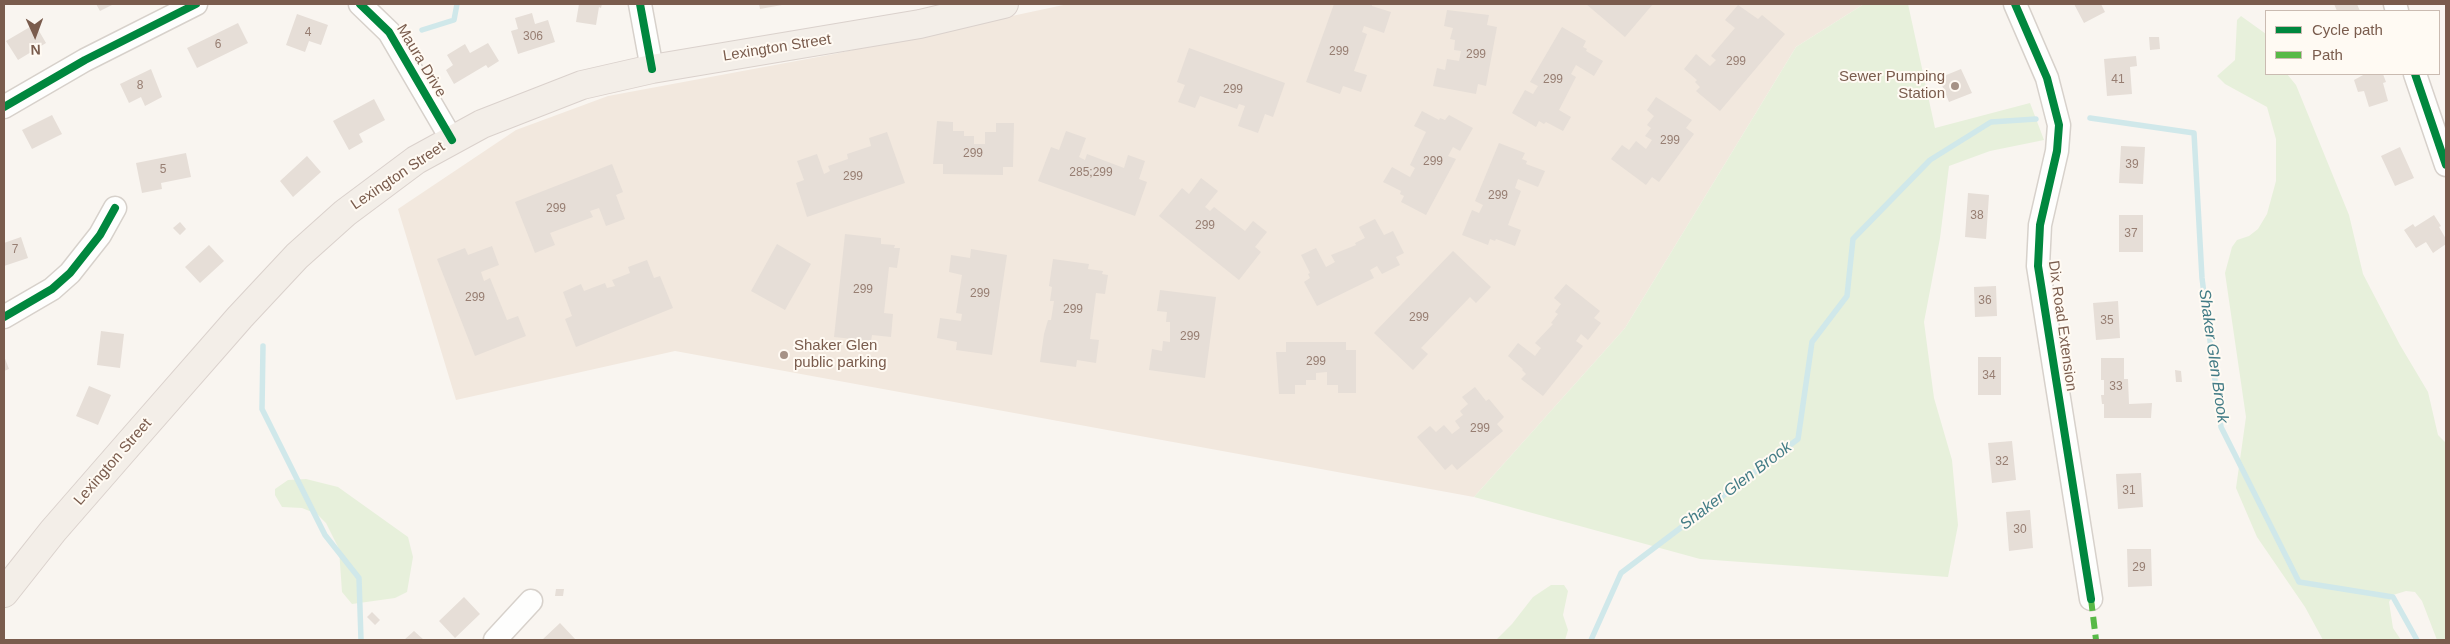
<!DOCTYPE html>
<style>
body{margin:0}
#map{position:relative;width:2450px;height:644px;overflow:hidden;background:#f9f5f0;font-family:Helvetica,sans-serif}
canvas{display:block}
.frame{position:absolute;inset:0;border:5px solid #7a5c4d;pointer-events:none}
.legend{position:absolute;left:2265px;top:10px;width:175px;height:65px;box-sizing:border-box;background:#fffaf3;border:1px solid #cabbb1;margin:0;padding:6px 9px;list-style:none;font-size:15px;color:#7a5c4d}
.legend li{display:flex;align-items:center;gap:10px;height:25px}
.legend b{width:25px;border:1px solid #cabbb1}
.north{position:absolute;left:10px;top:10px;width:50px;height:50px;-webkit-text-stroke:4px #fffaf3;paint-order:stroke;rotate:178deg;font-size:14px;font-weight:700;line-height:20px;text-align:center;color:#7a5c4d}
.north::after{content:'';display:block;margin:auto;width:18px;height:22px;background:#7a5c4d;clip-path:polygon(50% 0,100% 100%,50% 72%,0 100%)}
</style>
<div id="map">
<canvas width="2450" height="644"></canvas>
<div class="frame"></div>
<ul class="legend">
<li><b style="height:6px;background:#00873e"></b>Cycle path</li>
<li><b style="height:6px;background:#58b947"></b>Path</li>
</ul>
<div class="north">N</div>
</div>
<script>
const ctx = document.querySelector('canvas').getContext('2d');
ctx.lineJoin = 'round';
function paint(path, color) { ctx.fillStyle = color; ctx.fill(path, 'evenodd'); }
const shape = rows => new Path2D(rows.map(r => 'M' + r).join(''));
function trace(path, color, width, dash) { ctx.strokeStyle = color; ctx.lineWidth = width; ctx.lineCap = dash ? 'butt' : 'round'; ctx.setLineDash(dash || []); ctx.stroke(path); }
function write(font, color, halo, rows, align = 'center') {
  ctx.font = font + ' Helvetica,sans-serif'; ctx.lineWidth = 4; ctx.setLineDash([]); ctx.textBaseline = 'middle'; ctx.strokeStyle = halo; ctx.fillStyle = color; for (const [text, x, y, turn = 0] of rows) {
    ctx.save(); ctx.translate(x, y); ctx.rotate((+turn || 0) * Math.PI / 180); ctx.textAlign = isNaN(turn) ? turn : align; if (halo) ctx.strokeText(text, 0, 0); ctx.fillText(text, 0, 0); ctx.restore();
  }
}
paint(shape([
 [1068,4,1864,4,1796,47,1625,328,1474,497,675,351,456,400,398,209,516,130,608,96,834,54]
]), '#f2e8de');
paint(shape([
 [1864,4,1908,4,1935,128,2030,103,2044,140,1990,151,1949,166,1940,238,1924,322,1934,398,1952,460,1958,525,1948,577,1700,559,1474,497,1625,328,1796,47],
 [2241,16,2266,34,2266,74,2287,74,2296,85,2349,215,2363,274,2400,345,2428,392,2438,435,2446,443,2446,640,2437,640,2422,601,2415,592,2406,591,2393,595,2389,602,2393,628,2401,640,2323,640,2305,607,2257,537,2236,488,2246,417,2225,273,2232,247,2237,240,2249,236,2258,229,2267,214,2276,181,2276,139,2267,107,2225,84,2217,76,2235,60,2237,20],
 [306,479,338,487,408,537,413,557,407,592,395,598,352,604,342,592,339,549,326,523,317,514,302,508,282,507,275,495,275,489,288,480],
 [1551,585,1564,585,1568,591,1563,615,1568,630,1565,640,1496,640,1512,624,1533,597]
]), '#e7f0db');
trace(shape([
 [422,30,454,20,457,4],
 [2090,118,2194,133,2202,278,2221,427,2299,582,2393,597,2417,640],
 [263,346,262,409,325,535,359,578,361,640],
 [1591,640,1621,573,1798,439,1812,342,1847,296,1853,239,1930,160,1991,122,2036,119]
]), '#d0e8ea', 5.5);
paint(shape([
 [96,4,114,4,100,11],
 [579,4,602,4,601,8,599,7,596,25,576,22],
 [759,4,782,4,782,5,760,9],
 [1334,4,1372,4,1372,6,1391,12,1384,33,1364,26,1362,32,1367,34,1354,71,1367,75,1361,92,1343,86,1340,94,1306,82],
 [1586,4,1653,4,1625,37],
 [2074,4,2101,4,2105,12,2084,23],
 [2334,4,2357,4,2360,11,2337,11],
 [1738,5,1758,19,1762,15,1785,34,1720,111,1696,91,1700,87,1695,82,1697,80,1684,69,1696,54,1710,66,1716,60,1711,56,1735,28,1725,20],
 [1447,10,1489,15,1487,25,1497,27,1486,86,1478,84,1476,94,1433,86,1437,68,1445,70,1447,59,1459,61,1461,51,1454,50,1455,40,1450,39,1453,28,1444,26],
 [532,13,535,24,548,20,555,42,518,54,511,31,518,29,515,18],
 [297,14,328,25,321,45,309,41,305,52,286,45],
 [238,23,248,43,197,68,187,48],
 [35,24,46,43,18,60,6,41],
 [1562,27,1586,41,1583,47,1587,49,1586,51,1603,61,1594,76,1576,65,1571,74,1576,77,1559,110,1571,117,1563,131,1546,122,1544,124,1539,121,1536,127,1512,113,1525,90,1533,94,1538,86,1530,82],
 [2149,37,2159,37,2160,49,2150,50],
 [488,43,499,61,488,68,486,65,454,84,446,70,453,65,447,55,465,44,470,53],
 [1189,48,1285,83,1273,117,1265,114,1258,133,1238,126,1245,106,1239,104,1237,109,1200,96,1195,108,1178,102,1185,85,1177,82],
 [2136,56,2137,66,2130,67,2132,94,2107,96,2104,59],
 [151,69,162,97,145,106,141,97,129,103,120,84],
 [1961,69,1972,93,1949,102,1939,78],
 [2365,74,2383,74,2386,82,2383,83,2388,101,2369,107,2364,91,2358,92,2354,80],
 [1656,97,1692,120,1686,128,1694,134,1659,182,1652,177,1646,185,1611,159,1622,145,1629,150,1636,141,1646,149,1652,140,1645,136,1651,128,1647,125,1654,116,1647,110],
 [374,99,385,120,359,134,363,142,349,150,333,121],
 [1422,111,1439,120,1440,118,1445,120,1449,115,1473,128,1460,151,1453,147,1448,156,1456,159,1426,215,1401,202,1404,196,1400,194,1401,191,1383,182,1392,167,1410,177,1415,168,1410,165,1426,132,1414,126],
 [52,115,62,134,32,149,22,130],
 [937,121,953,122,953,131,964,131,964,136,974,136,974,144,985,144,985,132,996,132,996,123,1014,123,1013,167,1003,167,1003,175,943,174,943,164,933,164],
 [1066,131,1086,138,1079,157,1085,160,1087,154,1124,168,1128,155,1145,161,1139,179,1147,182,1135,216,1038,181,1051,147,1059,150],
 [887,132,905,183,807,217,796,183,804,180,797,161,817,154,824,174,830,171,828,166,848,159,847,154,871,146,869,138],
 [1499,143,1525,153,1522,159,1527,161,1526,164,1545,171,1538,187,1518,179,1515,188,1521,191,1508,225,1521,230,1515,246,1496,239,1495,241,1490,239,1488,245,1462,235,1472,210,1479,213,1483,205,1475,201],
 [2121,146,2145,147,2143,184,2119,183],
 [2400,147,2414,178,2395,186,2381,156],
 [186,153,191,177,161,183,162,189,142,193,136,163],
 [307,156,321,172,293,197,280,181],
 [612,164,623,192,616,195,625,219,606,226,599,208,590,211,593,217,550,233,555,245,535,253,515,202],
 [1201,178,1218,191,1205,207,1210,211,1214,207,1245,231,1253,221,1267,232,1255,247,1261,252,1239,280,1159,216,1182,188,1189,194],
 [1968,193,1989,195,1986,239,1965,237],
 [2119,215,2143,215,2143,252,2119,252],
 [2434,215,2441,226,2439,227,2446,239,2446,244,2433,253,2426,242,2416,248,2404,230,2413,224,2415,227],
 [1375,219,1384,235,1393,231,1404,253,1396,257,1400,265,1382,274,1377,266,1370,270,1374,278,1317,306,1304,282,1310,278,1308,274,1310,273,1301,255,1316,248,1326,267,1335,262,1331,255,1356,245,1355,243,1365,238,1359,227],
 [180,222,186,229,180,235,173,228],
 [845,234,881,238,881,244,895,245,894,248,900,248,897,268,889,267,884,313,893,314,891,337,872,335,871,341,834,337],
 [21,237,28,258,4,266,4,243],
 [777,244,811,264,785,310,751,291],
 [209,245,224,261,200,283,185,267],
 [492,246,499,265,481,272,484,281,490,278,507,320,518,316,526,336,475,356,437,259,465,248,468,255],
 [971,249,1007,255,992,355,956,350,957,342,937,338,940,318,961,321,962,314,956,313,962,275,949,272,951,255,970,258],
 [1453,251,1491,287,1476,303,1470,297,1421,348,1428,354,1413,370,1374,333],
 [1053,259,1089,264,1088,269,1103,271,1102,274,1108,275,1105,294,1096,293,1090,339,1099,340,1096,363,1077,360,1076,367,1040,362,1044,334,1048,320,1051,320,1054,301,1050,301,1052,287,1049,286],
 [647,260,654,278,660,276,673,308,576,347,565,319,572,316,563,292,581,284,584,291,605,283,607,288,615,286,612,280,630,273,628,267],
 [1566,284,1600,311,1594,318,1601,323,1588,340,1581,334,1576,341,1583,346,1543,396,1521,379,1526,374,1522,370,1523,369,1508,356,1518,343,1535,356,1541,348,1535,343,1553,324,1551,323,1558,314,1555,312,1561,304,1554,298],
 [1996,286,1997,316,1975,317,1974,287],
 [1160,290,1216,297,1205,378,1149,370,1152,349,1162,351,1163,341,1170,342,1170,322,1166,322,1167,312,1157,311],
 [2118,301,2120,338,2096,340,2093,303],
 [101,331,124,334,120,368,97,365],
 [1286,342,1346,342,1346,350,1356,350,1356,393,1338,393,1338,385,1327,385,1327,372,1316,373,1316,380,1306,380,1306,385,1295,385,1295,394,1279,394,1276,352,1286,352],
 [4,356,9,369,4,371],
 [1978,357,2001,357,2001,395,1978,395],
 [2101,358,2124,358,2124,379,2128,379,2129,404,2152,403,2151,418,2104,418,2104,404,2102,404,2101,395,2104,395,2104,380,2101,380],
 [2175,370,2181,371,2182,382,2176,382],
 [89,386,111,395,98,425,76,416],
 [1475,387,1486,401,1489,399,1504,417,1497,424,1503,431,1457,470,1452,464,1445,470,1417,437,1430,426,1436,432,1444,425,1452,434,1460,428,1455,421,1463,415,1460,411,1468,404,1462,397],
 [2012,441,2016,480,1992,483,1988,443],
 [2141,473,2143,507,2118,509,2116,474],
 [2030,510,2033,548,2009,551,2006,512],
 [2127,549,2151,549,2152,586,2128,587],
 [556,589,564,589,563,596,555,596],
 [464,597,480,614,455,638,439,621],
 [372,612,380,620,375,625,367,617],
 [560,623,576,640,542,640],
 [414,631,424,640,404,640]
]), '#e6ded7');
const minor = shape([
 [360,4,389,32,452,140],
 [640,4,652,69],
 [2015,4,2047,78,2059,125,2057,151,2040,225,2038,266,2091,599],
 [2395,4,2397,11],
 [2415,74,2446,165],
 [4,107,85,60,196,4],
 [4,317,52,289,70,273,100,235,115,208],
 [495,640,531,601]
]);
const major = shape([
 [4,593,53,531,134,438,240,317,297,256,345,213,416,160,482,124,582,85,652,69,920,24,1004,4]
]);
trace(minor, '#d7d1cb', 25);
trace(major, '#dad1cc', 30);
trace(minor, '#fefefd', 22);
trace(major, '#f3eee8', 28);
trace(shape([
 [2091,599,2096,640]
]), '#58b947', 6, [12, 6]);
trace(shape([
 [360,4,389,32,452,140],
 [640,4,652,69],
 [2015,4,2047,78,2059,125,2057,151,2040,225,2038,266,2091,599],
 [2415,74,2446,165],
 [4,107,85,60,196,4],
 [4,317,52,289,70,273,100,235,115,208]
]), '#00873e', 8);
for (const [x, y, r, color] of [
 [1955,86,5,"#a69286"],
 [784,355,5,"#a69286"]
]) { const dot = new Path2D(); dot.arc(x, y, r, 0, 2 * Math.PI); ctx.fillStyle = color; ctx.fill(dot); trace(dot, '#fffaf3', 2); }
write('12px', '#977e72', null, [
 ["4",308,33],
 ["306",533,37],
 ["6",218,45],
 ["299",1339,52],
 ["299",1476,55],
 ["299",1736,62],
 ["299",1553,80],
 ["41",2118,80],
 ["8",140,86],
 ["299",1233,90],
 ["299",1670,141],
 ["299",973,154],
 ["299",1433,162],
 ["39",2132,165],
 ["5",163,170],
 ["285;299",1091,173],
 ["299",853,177],
 ["299",1498,196],
 ["299",556,209],
 ["38",1977,216],
 ["299",1205,226],
 ["37",2131,234],
 ["7",15,250],
 ["299",863,290],
 ["299",980,294],
 ["299",475,298],
 ["36",1985,301],
 ["299",1073,310],
 ["299",1419,318],
 ["35",2107,321],
 ["299",1190,337],
 ["299",1316,362],
 ["34",1989,376],
 ["33",2116,387],
 ["299",1480,429],
 ["32",2002,462],
 ["31",2129,491],
 ["30",2020,530],
 ["29",2139,568]
]);
write('15px', '#7a5c4d', '#fffaf3', [
 ["Lexington Street",777,48,-9],
 ["Maura Drive",421,61,59],
 ["Lexington Street",398,176,-34],
 ["Dix Road Extension",2062,326,82],
 ["Lexington Street",113,462,-49]
]);
write('15px', '#7a5c4d', '#fffaf3', [
 ["Sewer Pumping",1945,77],
 ["Station",1945,94],
 ["Shaker Glen",794,346,"left"],
 ["public parking",794,363,"left"]
], 'right');
write('italic 16px', '#437c86', '#fffaf3', [
 ["Shaker Glen Brook",2213,356,82],
 ["Shaker Glen Brook",1736,486,-37]
]);
</script>
